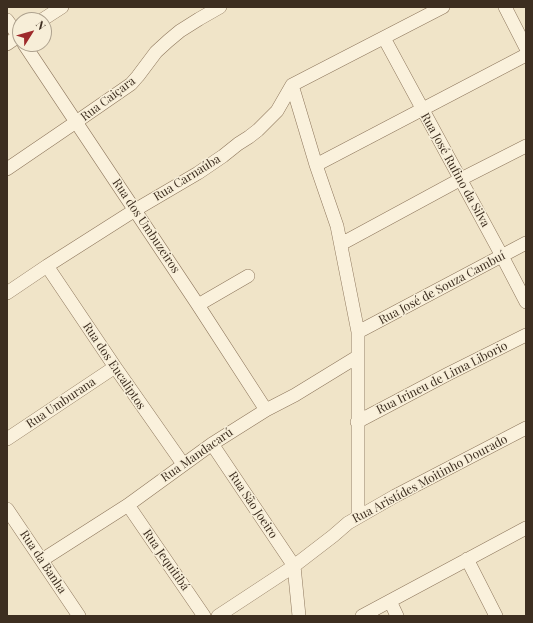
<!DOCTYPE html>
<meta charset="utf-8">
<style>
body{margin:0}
#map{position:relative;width:533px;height:623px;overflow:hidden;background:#f0e4c8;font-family:"Playfair Display",serif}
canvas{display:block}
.frame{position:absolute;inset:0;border:8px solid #3d2e20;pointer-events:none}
.north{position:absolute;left:12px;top:12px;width:40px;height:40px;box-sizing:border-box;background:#f7eed8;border:1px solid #ada18e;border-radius:50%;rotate:53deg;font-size:11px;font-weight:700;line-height:16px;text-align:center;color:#3d2e20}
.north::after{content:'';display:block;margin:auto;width:14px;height:18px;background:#9e2a2b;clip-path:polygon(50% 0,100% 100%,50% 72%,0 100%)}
</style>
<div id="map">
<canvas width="533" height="623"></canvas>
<div class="frame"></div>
<div class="north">N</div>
</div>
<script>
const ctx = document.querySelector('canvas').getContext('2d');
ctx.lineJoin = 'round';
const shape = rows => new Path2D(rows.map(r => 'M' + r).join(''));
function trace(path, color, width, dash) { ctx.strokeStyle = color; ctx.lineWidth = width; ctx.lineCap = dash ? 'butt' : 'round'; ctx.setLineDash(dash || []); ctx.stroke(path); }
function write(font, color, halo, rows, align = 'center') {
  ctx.font = font + ' "Playfair Display",serif'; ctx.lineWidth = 3; ctx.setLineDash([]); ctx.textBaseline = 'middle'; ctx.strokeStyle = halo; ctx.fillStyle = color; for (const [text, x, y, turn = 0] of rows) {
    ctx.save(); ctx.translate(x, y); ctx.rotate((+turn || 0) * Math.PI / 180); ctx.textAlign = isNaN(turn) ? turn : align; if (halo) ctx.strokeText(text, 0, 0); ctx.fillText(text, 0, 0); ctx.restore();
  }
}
const minor = shape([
 [505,7,526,48],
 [7,20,20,38],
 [42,20,62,7],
 [384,38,502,256,526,302],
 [7,44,20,35],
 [24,44,198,305,266,410],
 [292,85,316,165,337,226,358,332,358,517],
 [292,85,443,7],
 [316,165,526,55],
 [7,169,76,122,131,84,138,76,156,52,168,41,180,31,199,19,220,7],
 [341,244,461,179,526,146],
 [47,266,115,367,183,464],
 [7,293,47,266,135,210,198,173,223,156,238,144,249,137,258,130,277,111,292,85],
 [198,305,248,276],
 [358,332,526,243],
 [357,422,448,374,526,335],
 [7,439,115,367],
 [212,444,294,566,299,616],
 [128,505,204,616],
 [7,509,79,616],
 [467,559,496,616],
 [42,560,128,505,212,444,266,410,295,395,357,357],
 [390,601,397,616],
 [218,616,294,566,333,536,348,523,395,496,526,428],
 [362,616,526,528]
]);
trace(minor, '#8d765c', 14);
trace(minor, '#faf1dc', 13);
write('12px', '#3d2e20', '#f7eed8', [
 ["Rua Caiçara",108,99,-37],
 ["Rua José Rufino da Silva",455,170,61],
 ["Rua Carnaúba",187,178,-32],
 ["Rua dos Umbuzeiros",146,226,56],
 ["Rua José de Souza Cambuí",442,288,-28],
 ["Rua dos Eucaliptos",114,366,56],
 ["Rua Irineu de Lima Liborio",442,378,-27],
 ["Rua Umburana",61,403,-34],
 ["Rua Mandacarú",197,455,-35],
 ["Rua Aristídes Moitinho Dourado",430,479,-28],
 ["Rua São Joeiro",253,505,56],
 ["Rua Jequitibá",166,560,55],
 ["Rua da Banha",43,562,56]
]);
</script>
